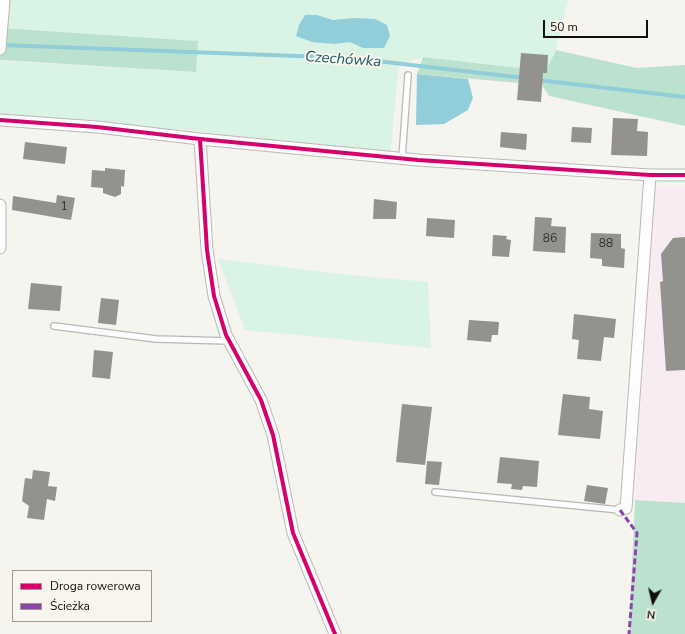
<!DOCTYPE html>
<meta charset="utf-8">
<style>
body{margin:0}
#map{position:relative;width:685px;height:634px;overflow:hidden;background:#f6f4ef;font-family:"Nunito Sans",sans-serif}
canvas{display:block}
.legend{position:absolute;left:12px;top:570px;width:140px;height:52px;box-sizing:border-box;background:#f9f5ec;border:1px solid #9c9993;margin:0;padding:5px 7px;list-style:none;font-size:12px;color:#110f0d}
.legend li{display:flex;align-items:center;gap:8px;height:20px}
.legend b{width:20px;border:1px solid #9c9993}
.north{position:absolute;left:633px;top:582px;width:40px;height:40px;-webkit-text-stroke:3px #f9f5ec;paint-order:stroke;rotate:188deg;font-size:11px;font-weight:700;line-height:16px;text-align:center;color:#110f0d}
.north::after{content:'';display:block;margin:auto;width:14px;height:18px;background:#110f0d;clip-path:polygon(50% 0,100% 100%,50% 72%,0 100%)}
.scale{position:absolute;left:543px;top:20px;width:105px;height:18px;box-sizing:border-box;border:2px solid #110f0d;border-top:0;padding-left:5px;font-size:12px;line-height:14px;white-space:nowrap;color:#110f0d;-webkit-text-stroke:3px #f9f5ec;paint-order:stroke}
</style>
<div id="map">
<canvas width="685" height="634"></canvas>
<ul class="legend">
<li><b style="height:5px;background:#d6006c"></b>Droga rowerowa</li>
<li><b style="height:5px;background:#8e44ad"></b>Ścieżka</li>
</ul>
<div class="north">N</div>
<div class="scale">50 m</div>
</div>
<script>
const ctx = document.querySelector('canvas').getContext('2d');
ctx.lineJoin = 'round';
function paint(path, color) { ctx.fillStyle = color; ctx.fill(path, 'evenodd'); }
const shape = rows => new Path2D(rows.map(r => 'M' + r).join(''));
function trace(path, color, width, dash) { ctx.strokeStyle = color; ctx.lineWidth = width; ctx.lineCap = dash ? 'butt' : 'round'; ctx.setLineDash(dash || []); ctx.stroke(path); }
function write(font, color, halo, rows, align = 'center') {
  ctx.font = font + ' "Nunito Sans",sans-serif'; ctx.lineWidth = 4; ctx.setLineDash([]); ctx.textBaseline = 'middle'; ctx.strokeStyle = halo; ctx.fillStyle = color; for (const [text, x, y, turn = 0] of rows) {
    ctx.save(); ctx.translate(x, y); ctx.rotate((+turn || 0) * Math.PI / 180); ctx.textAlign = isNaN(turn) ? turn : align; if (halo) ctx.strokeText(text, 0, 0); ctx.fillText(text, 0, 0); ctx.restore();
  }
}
paint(shape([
 [654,188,685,188,685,503,635,500]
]), '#f8ebf1');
paint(shape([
 [0,0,568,0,556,50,546,71,423,57,399,64,390,157,196,131,0,114,0,61,196,72,198,41,0,28],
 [218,259,340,274,428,282,431,348,245,330]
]), '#d9f3e4');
paint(shape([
 [0,28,198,41,196,72,0,60],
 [556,50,637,68,685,65,685,126,549,96,542,85,417,74,423,57,546,71],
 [635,500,685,503,685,634,629,634]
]), '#bbe2ce');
paint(shape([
 [305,15,317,15,333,20,354,18,375,19,387,25,390,36,384,48,363,48,350,42,335,44,312,42,296,36,299,25],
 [417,74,468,79,473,98,468,110,444,124,416,125]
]), '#92ceda');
trace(shape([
 [2,45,351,58,524,78],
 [538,80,685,97]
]), '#92ceda', 4);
paint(shape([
 [521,53,548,55,547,73,543,73,541,102,517,100],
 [613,118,638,119,637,131,648,132,647,156,611,155],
 [572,127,592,128,591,143,571,142],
 [501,132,527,134,526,150,500,147],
 [25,142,67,147,65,164,23,159],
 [105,168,125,170,124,187,121,186,121,194,115,197,103,193,103,188,91,187,92,170,105,171],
 [57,195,75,198,71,220,12,210,13,196,56,203],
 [374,199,397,202,396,219,373,219],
 [535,217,552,218,551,226,566,227,565,253,533,251],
 [427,218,455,220,454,238,426,236],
 [591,233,621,234,621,248,625,249,624,268,602,266,602,259,590,258],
 [493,235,507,236,506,239,511,240,509,257,492,256],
 [685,237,685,370,666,371,660,282,663,281,661,254,673,238],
 [31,283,62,286,60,311,28,309],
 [101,298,119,300,116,325,98,323],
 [574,314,616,319,614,338,604,337,601,361,577,359,579,340,572,339],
 [469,320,499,322,498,335,492,335,491,342,467,340],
 [94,350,113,352,110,379,92,377],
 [563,394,590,397,589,409,603,411,600,439,558,435],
 [402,404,432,407,425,465,396,462],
 [500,457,539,461,537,487,523,486,522,490,511,489,512,484,497,483],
 [427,461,442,462,439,485,425,484],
 [33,470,50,472,48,486,57,487,55,501,47,499,44,520,27,518,29,506,22,501,25,478,32,479],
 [587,485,608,488,605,504,584,501]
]), '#93928e');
const lane = shape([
 [402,158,408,75],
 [54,326,156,339,229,341],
 [435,492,620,510]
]);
const street = shape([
 [0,49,4,0],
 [0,120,97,127,200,139,418,160,650,175,685,175],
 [200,139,207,250,214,296,226,335,261,400,273,435,293,533,335,634],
 [0,205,0,248],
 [620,510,626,508,650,175]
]);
trace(lane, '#bab8b5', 8);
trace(street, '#bab8b5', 13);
trace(lane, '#fefdfd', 5.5);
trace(street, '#fefdfd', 11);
trace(shape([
 [620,510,637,533,629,634]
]), '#8e44ad', 3, [6, 3]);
trace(shape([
 [0,120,97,127,200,139,418,160,650,175,685,175],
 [200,139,207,250,214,296,226,335,261,400,273,435,293,533,335,634]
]), '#d6006c', 4);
write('12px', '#32302d', null, [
 ["1",64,207],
 ["86",550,239],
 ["88",606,244]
]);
write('italic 15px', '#105a68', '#f9f5ec', [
 ["Czechówka",343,60,4]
]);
</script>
